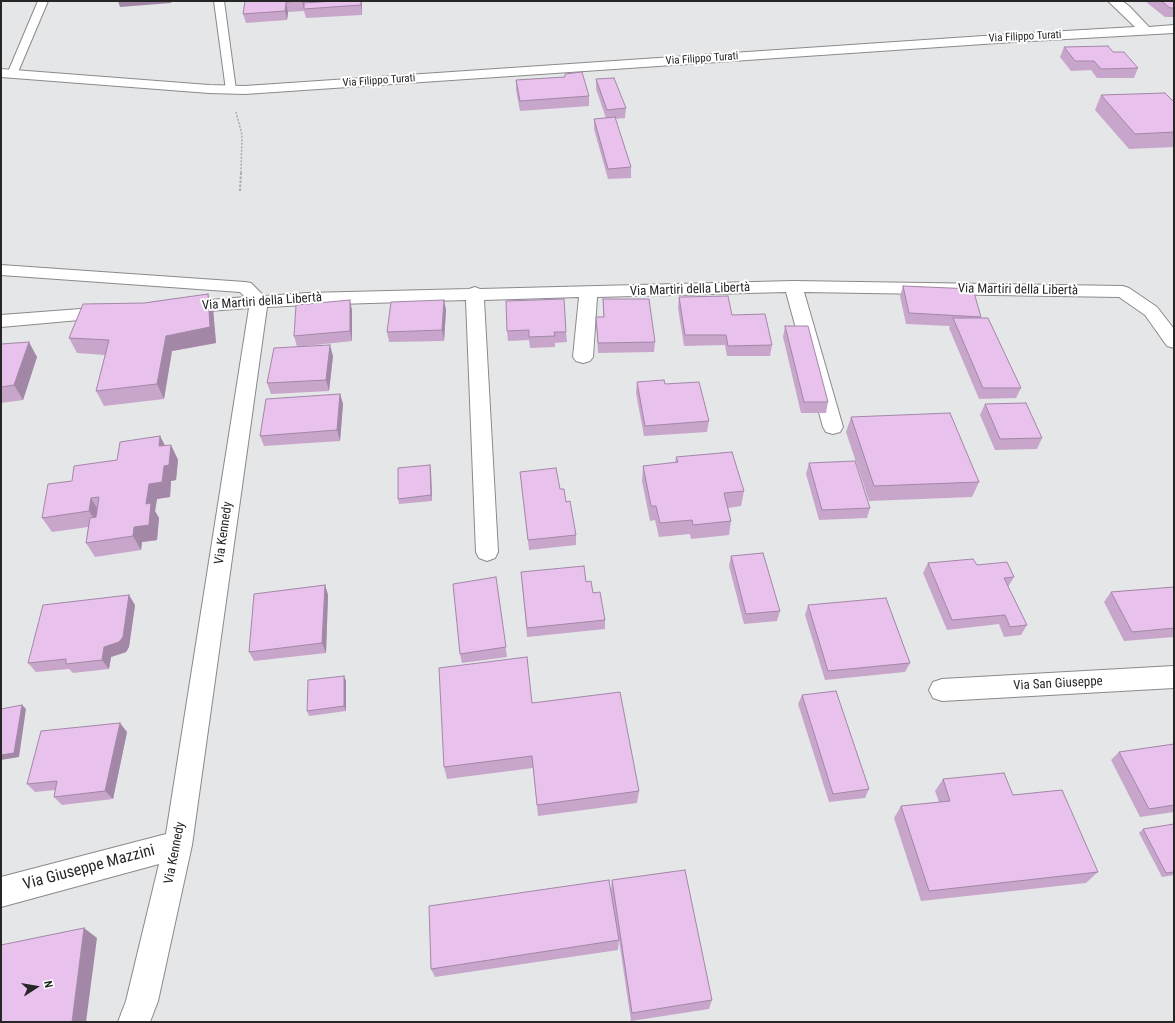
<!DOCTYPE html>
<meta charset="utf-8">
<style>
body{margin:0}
#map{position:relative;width:1175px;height:1023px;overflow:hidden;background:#e5e6e7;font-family:"Roboto Condensed",sans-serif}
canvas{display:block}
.frame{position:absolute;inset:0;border:2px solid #262627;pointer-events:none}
.north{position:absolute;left:16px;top:967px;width:40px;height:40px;-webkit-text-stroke:3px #fff;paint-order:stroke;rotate:78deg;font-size:11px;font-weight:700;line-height:16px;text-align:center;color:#262627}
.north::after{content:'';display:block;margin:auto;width:14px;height:18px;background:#262627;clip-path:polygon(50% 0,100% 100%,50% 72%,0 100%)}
</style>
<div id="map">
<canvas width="1175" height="1023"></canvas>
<div class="frame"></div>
<div class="north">N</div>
</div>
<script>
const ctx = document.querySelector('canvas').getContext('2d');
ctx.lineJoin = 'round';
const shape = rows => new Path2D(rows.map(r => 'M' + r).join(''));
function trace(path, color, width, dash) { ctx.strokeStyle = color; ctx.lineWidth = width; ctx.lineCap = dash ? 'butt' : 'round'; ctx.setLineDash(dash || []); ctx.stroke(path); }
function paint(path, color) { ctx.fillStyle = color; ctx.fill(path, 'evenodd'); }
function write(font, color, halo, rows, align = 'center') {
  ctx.font = font + ' "Roboto Condensed",sans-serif'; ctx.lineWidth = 4; ctx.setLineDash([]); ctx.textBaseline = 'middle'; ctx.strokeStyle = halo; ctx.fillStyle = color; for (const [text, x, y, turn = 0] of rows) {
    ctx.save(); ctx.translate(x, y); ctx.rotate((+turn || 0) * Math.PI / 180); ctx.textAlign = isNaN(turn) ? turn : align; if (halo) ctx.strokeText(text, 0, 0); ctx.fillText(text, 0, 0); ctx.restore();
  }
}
const lane = shape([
 [38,1,48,1,18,72,17,74,9,74,8,72,38,1],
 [214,1,224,1,236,90,231,93,226,90,214,1]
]);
const street = shape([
 [1108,1,1122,1,1129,6,1149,27,1174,25,1174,33,1013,42,245,94,209,93,1,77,1,69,209,85,245,86,1013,34,1135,27,1108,1],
 [1,265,245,282,251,283,264,296,307,293,469,289,475,287,480,289,793,281,1123,286,1129,288,1157,307,1174,329,1174,348,1167,346,1145,315,1119,297,804,292,843,427,840,432,833,434,826,432,823,427,786,292,597,297,593,357,590,361,583,363,576,361,573,357,579,297,484,300,498,552,495,558,487,561,479,558,476,552,466,300,307,305,267,307,192,845,158,1001,150,1022,118,1022,126,1001,159,864,1,907,1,877,166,834,249,308,182,313,176,311,173,307,176,303,245,297,240,292,1,275,1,265],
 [107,307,113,309,116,313,113,317,1,327,1,315,107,307],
 [1174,666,1174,688,942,701,933,698,929,690,933,682,942,679,1174,666]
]);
trace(lane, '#8a8a8c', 2);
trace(street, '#8a8a8c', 2);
trace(shape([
 [236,112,242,135,241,173]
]), '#aaabac', 1.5, [2, 1.5]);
trace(shape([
 [240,191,241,172]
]), '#aaabac', 2, [2.5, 1.5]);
paint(lane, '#fff');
paint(street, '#fff');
paint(shape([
 [245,1,305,1,305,3,362,2,362,15,306,18,304,11,288,12,287,20,246,23,243,14],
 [1147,1,1174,1,1174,17,1165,17,1146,2],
 [1064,47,1113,52,1138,68,1134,78,1097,78,1091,70,1071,71,1060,57],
 [565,74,589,96,589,106,520,111,516,90,516,80,565,77],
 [596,79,626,108,625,118,615,119,631,167,631,178,608,179,594,129,594,119,606,118,596,89],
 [1101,95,1174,102,1174,147,1129,149,1095,110],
 [903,286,981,317,981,318,1021,388,1016,398,979,399,949,328,950,326,906,324,900,296],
 [679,297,732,315,772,345,770,356,727,356,725,345,684,346,678,308],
 [603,299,655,342,654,352,598,353,596,317,603,317],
 [506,301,566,332,567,342,555,343,555,347,530,348,529,340,508,341,507,331],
 [213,309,216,343,172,351,164,399,104,406,96,391,105,355,77,353,69,338],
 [352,310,352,341,297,347,294,336],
 [446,310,444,341,389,342,387,332],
 [785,326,828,402,826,413,801,413,783,337],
 [1,344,37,357,23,400,1,403],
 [333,356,329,391,271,394,267,383],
 [637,382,665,384,709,421,707,432,644,436,636,393],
 [340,394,343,404,340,441,264,446,260,436],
 [985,404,1042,438,1037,449,995,450,980,415],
 [851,417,979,482,972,497,869,501,846,432],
 [171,445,178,460,176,480,171,481,170,497,157,499,155,511,159,518,157,540,142,542,141,550,95,557,86,543,88,527,52,532,42,518,72,481,117,460,165,446],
 [676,457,744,491,741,506,728,508,731,521,729,535,691,539,690,534,659,537,655,520,650,521,642,481,643,466,675,463],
 [809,463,870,508,867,518,819,520,806,474],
 [430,465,431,471,432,501,399,504,398,499],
 [520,472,560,489,566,502,576,535,576,545,529,550],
 [731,556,780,611,777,621,744,624,729,566],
 [928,563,977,565,1014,577,1008,587,1027,625,1021,635,1004,637,999,624,947,630,923,573],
 [521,572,586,582,593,593,605,620,605,629,527,637],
 [496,577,507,657,462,663,460,654],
 [325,585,328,595,326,653,254,661,249,652],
 [1174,587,1174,637,1124,641,1104,602,1111,592],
 [135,605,129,647,126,652,111,657,109,669,73,673,69,669,36,672,28,663],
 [808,605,910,663,905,672,825,680,805,615],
 [346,681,346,711,309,716,307,711],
 [802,695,869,789,865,798,829,802,798,704],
 [532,703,639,791,637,803,538,816,533,768,447,779,444,767],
 [127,732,113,799,62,805,54,797,55,790,35,792,27,784],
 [1174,744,1174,812,1140,817,1111,760,1119,752],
 [943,779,1013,795,1098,872,1086,883,921,901,894,818,901,806,939,802,935,791],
 [1174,824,1174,875,1162,877,1139,833,1143,829],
 [612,880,712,1000,709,1009,631,1021,619,940,618,950,435,977,431,969,611,891]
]), '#c8a6cc');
paint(shape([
 [118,1,172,1,171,3,120,7],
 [302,1,305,1,304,9],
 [361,1,362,1,362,15,361,5],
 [286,2,288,12,287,20,285,11],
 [208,294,213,309,216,343,172,351,164,399,157,384,166,336],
 [350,300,352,310,352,341,350,331],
 [444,300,446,310,444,341,442,330],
 [29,342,37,357,23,400,14,385],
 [330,345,333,356,329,391,326,380],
 [340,394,343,404,340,441,337,430],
 [160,436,168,451,159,446],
 [171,445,178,460,176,480,171,481,170,497,157,499,155,511,159,518,157,540,142,542,141,550,133,536,134,527,146,504,149,484,164,466],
 [430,465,431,471,432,501,431,495],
 [91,498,100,513,98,525,89,511],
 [325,585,328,595,326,653,322,643],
 [129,595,135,605,129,647,126,652,111,657,109,669,102,660,104,647],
 [344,676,346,681,346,711,344,706],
 [22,705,26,709,19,757,1,760,1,755],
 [120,723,127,732,113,799,105,791],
 [84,928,97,938,86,1022,72,1022]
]), '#a287a6');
const building = shape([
 [245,1,302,1,286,2,285,11,243,14,245,1],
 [335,1,361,1,361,5,304,9,304,3,335,1],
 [1161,1,1174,1,1174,8,1170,8,1161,1],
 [1108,46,1113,52,1124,52,1138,68,1101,69,1094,61,1075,61,1064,47,1108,46],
 [582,72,589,96,520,101,516,80,565,77,565,74,582,72],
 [614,78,626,108,607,110,596,79,614,78],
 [1165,93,1174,102,1174,132,1135,134,1101,95,1165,93],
 [615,117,631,167,608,169,594,119,615,117],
 [903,286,973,289,981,317,909,313,903,286],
 [208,294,210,327,166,336,157,384,96,391,109,340,69,338,83,304,144,303,208,294],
 [728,296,732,315,765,314,772,345,728,346,726,335,685,335,679,297,728,296],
 [564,299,566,332,554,332,555,336,529,337,529,330,507,331,506,301,564,299],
 [603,299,649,299,655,342,598,343,596,317,604,317,603,299],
 [350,300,350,331,294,336,296,305,350,300],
 [444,300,442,330,387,332,391,302,444,300],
 [953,318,988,318,1021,388,983,388,953,318],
 [785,326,808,326,828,402,804,402,785,326],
 [29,342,14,385,1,387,1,344,29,342],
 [330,345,326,380,267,383,274,348,330,345],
 [664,380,665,384,699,382,709,421,645,426,637,382,664,380],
 [340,394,337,430,260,436,266,399,340,394],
 [1026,403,1042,438,1000,439,985,404,1026,403],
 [950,413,979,482,874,486,851,417,950,413],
 [160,436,159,446,171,445,169,465,164,466,162,482,149,484,146,504,151,503,149,525,134,527,133,536,86,543,90,518,96,517,99,497,91,498,89,511,42,518,48,484,72,481,74,466,117,460,120,442,160,436],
 [732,452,744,491,724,493,731,521,693,525,692,520,660,523,656,506,651,506,643,466,678,462,676,457,732,452],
 [855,461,870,508,822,510,809,463,855,461],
 [430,465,431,495,398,499,398,468,430,465],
 [556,468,560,489,564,489,566,502,570,501,576,535,528,540,520,472,556,468],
 [763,553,780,611,746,614,731,556,763,553],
 [973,559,977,565,1007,562,1014,577,1004,578,1027,625,1010,627,1005,615,952,620,928,563,973,559],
 [584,566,586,582,591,581,593,593,600,592,605,620,527,628,521,572,584,566],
 [496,577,506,647,460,654,453,584,496,577],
 [325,585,322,643,249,652,254,594,325,585],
 [1174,587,1174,628,1132,632,1111,592,1174,587],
 [129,595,123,637,119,642,104,647,102,660,66,664,66,659,28,663,43,605,129,595],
 [886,598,910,663,828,671,808,605,886,598],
 [527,657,532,703,620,692,639,791,537,805,532,756,444,767,439,668,527,657],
 [344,676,344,706,307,711,308,680,344,676],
 [836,691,869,789,833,794,802,695,836,691],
 [22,705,14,753,1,755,1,709,22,705],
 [120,723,105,791,54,797,57,781,27,784,41,731,120,723],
 [1174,744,1174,805,1149,809,1119,752,1174,744],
 [1004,773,1013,795,1062,790,1098,872,929,891,901,806,950,801,943,779,1004,773],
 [1174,824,1174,872,1166,873,1143,829,1174,824],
 [685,870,712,1000,632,1013,612,880,685,870],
 [609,880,619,940,431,969,429,906,609,880],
 [84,928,72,1022,1,1022,1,945,84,928]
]);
paint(building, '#e8c1ed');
trace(building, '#a287a6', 1);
write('11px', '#262627', '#fff', [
 ["Via Filippo Turati",1025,37,-3],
 ["Via Filippo Turati",702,59,-4],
 ["Via Filippo Turati",379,81,-4]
]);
write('13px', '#262627', '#fff', [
 ["Via Martiri della Libertà",690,290,-2],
 ["Via Martiri della Libertà",1018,290,1],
 ["Via Martiri della Libertà",262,302,-4],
 ["Via Kennedy",224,533,-82],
 ["Via San Giuseppe",1058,684,-3],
 ["Via Kennedy",175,853,-79]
]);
write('16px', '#262627', '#fff', [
 ["Via Giuseppe Mazzini",89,868,-15]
]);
</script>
